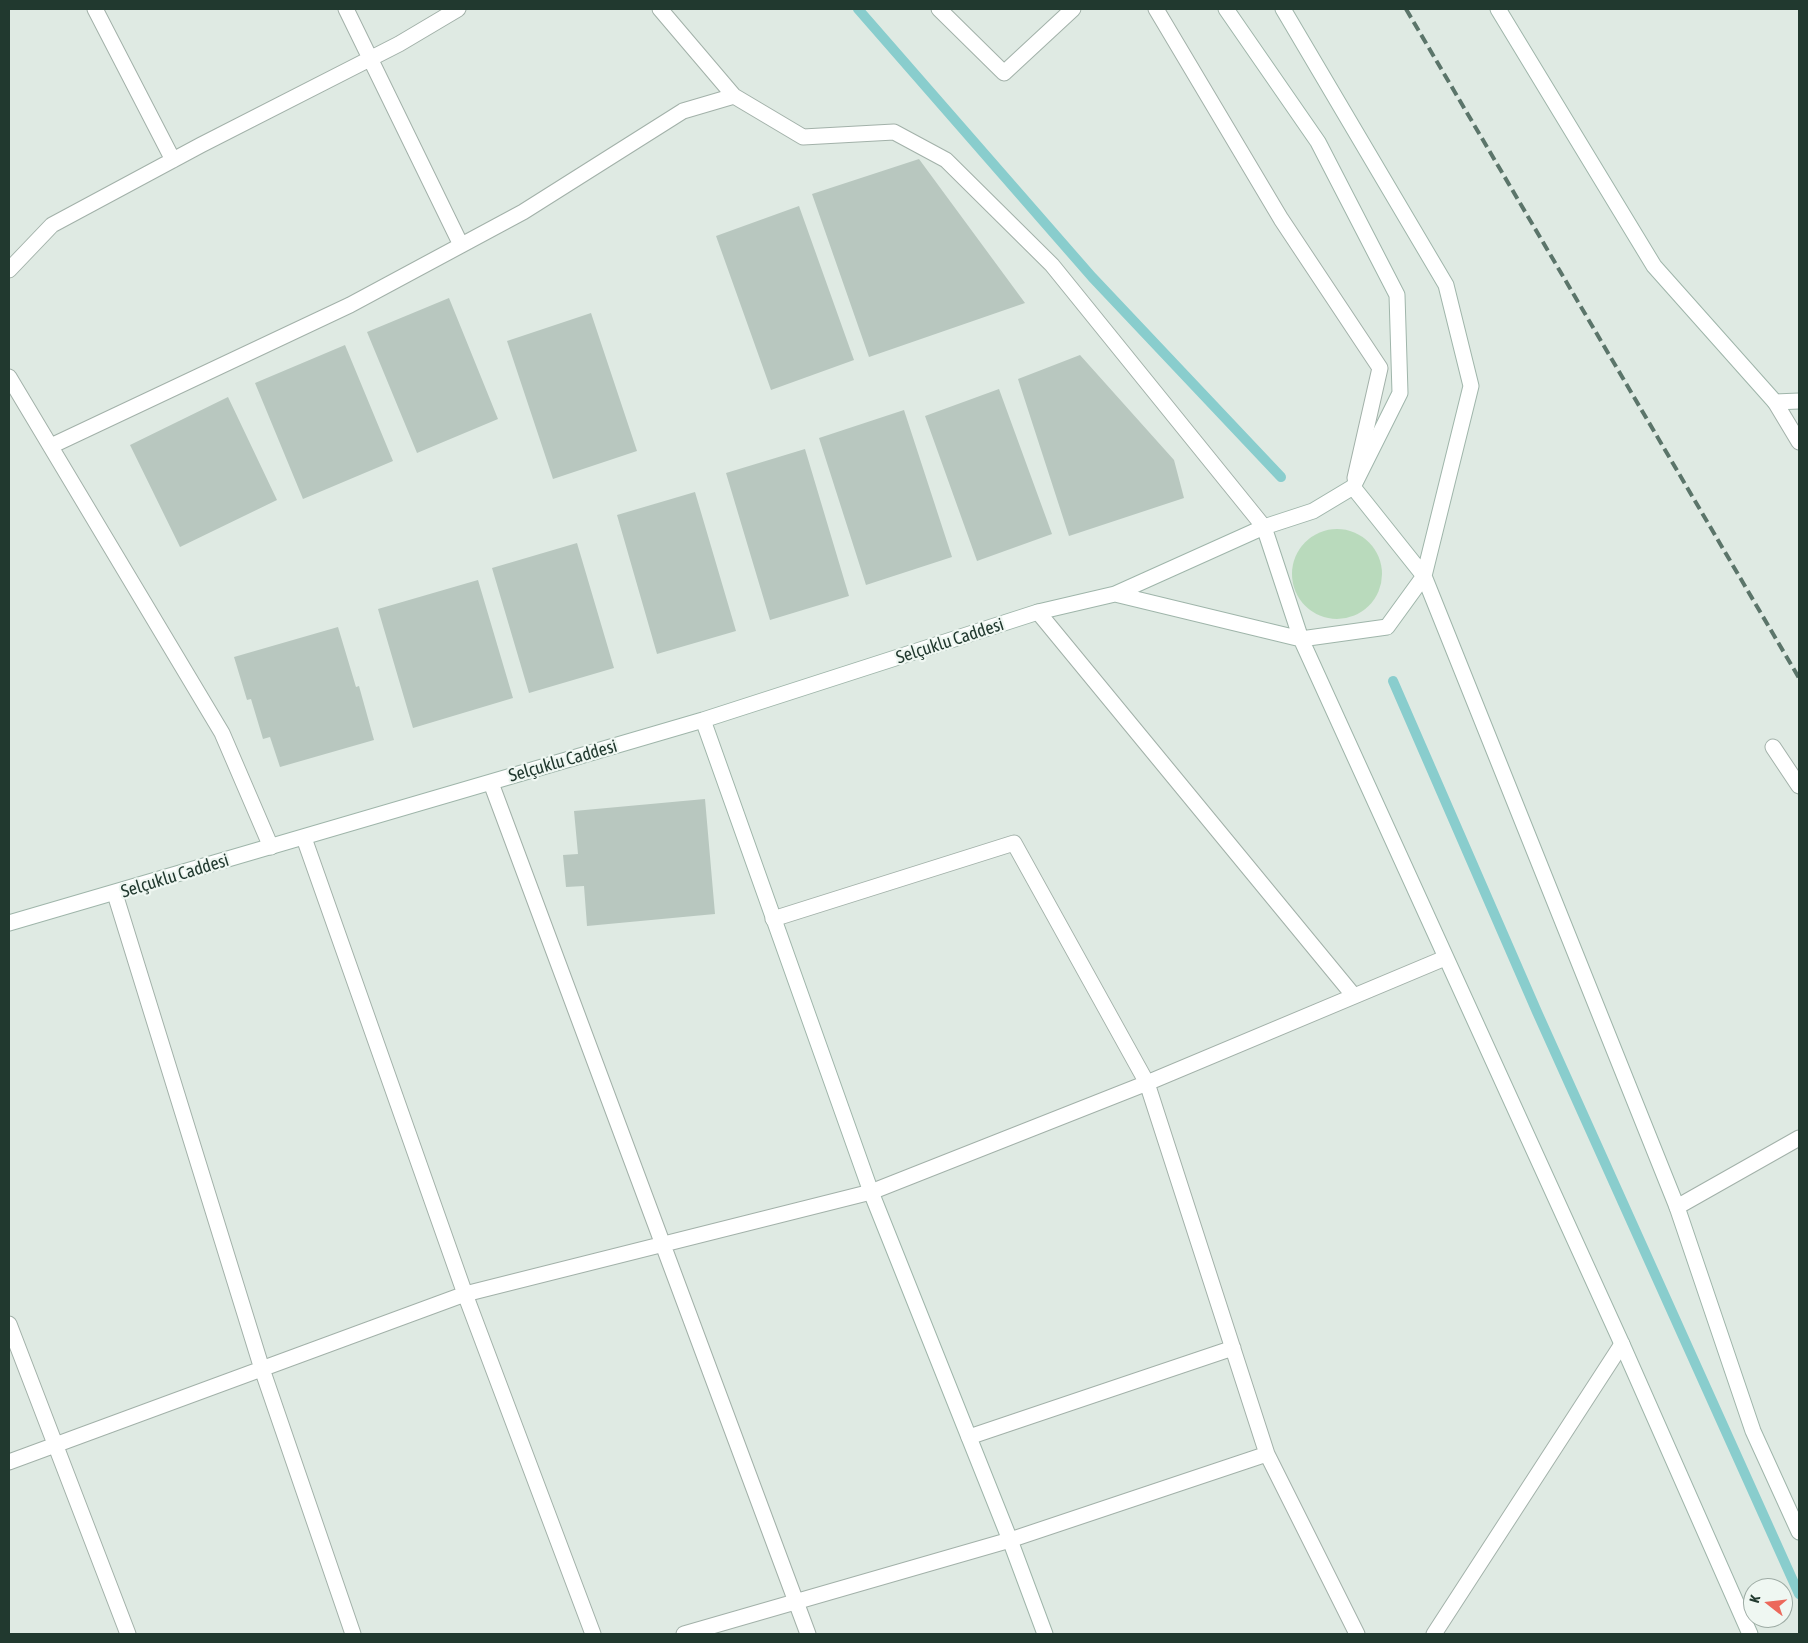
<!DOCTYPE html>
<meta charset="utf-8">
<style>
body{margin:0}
#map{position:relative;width:1808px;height:1643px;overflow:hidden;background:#dfeae3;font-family:"Asap Condensed",sans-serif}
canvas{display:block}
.frame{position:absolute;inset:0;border:10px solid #21392f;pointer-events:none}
.north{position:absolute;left:1743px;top:1578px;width:50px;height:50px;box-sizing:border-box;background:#eff7f2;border:1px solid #9daba4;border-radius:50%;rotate:286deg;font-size:14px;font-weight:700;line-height:20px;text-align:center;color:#21392f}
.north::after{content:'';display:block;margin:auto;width:18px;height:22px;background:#ec685b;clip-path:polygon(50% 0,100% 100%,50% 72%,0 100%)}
</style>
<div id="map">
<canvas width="1808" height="1643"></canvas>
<div class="frame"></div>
<div class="north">K</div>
</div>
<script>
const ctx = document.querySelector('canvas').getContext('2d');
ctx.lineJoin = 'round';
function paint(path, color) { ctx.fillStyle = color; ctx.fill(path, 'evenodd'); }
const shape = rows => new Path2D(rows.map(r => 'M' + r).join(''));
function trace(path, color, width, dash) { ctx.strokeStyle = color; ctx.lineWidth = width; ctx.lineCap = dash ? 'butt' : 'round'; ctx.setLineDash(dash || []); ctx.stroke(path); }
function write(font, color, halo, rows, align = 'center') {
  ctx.font = font + ' "Asap Condensed",sans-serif'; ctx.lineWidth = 4.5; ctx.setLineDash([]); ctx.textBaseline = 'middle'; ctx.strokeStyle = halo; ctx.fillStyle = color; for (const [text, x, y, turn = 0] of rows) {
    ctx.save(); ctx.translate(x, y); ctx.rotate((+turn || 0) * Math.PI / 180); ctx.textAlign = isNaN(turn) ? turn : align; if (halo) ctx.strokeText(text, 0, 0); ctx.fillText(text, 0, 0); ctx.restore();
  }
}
paint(shape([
 '1292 574a45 45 0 1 1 90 0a45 45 0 1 1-90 0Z'
]), '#b9dabc');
trace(shape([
 [858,9,1092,277,1281,477],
 [1393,681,1537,1012,1799,1594]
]), '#89cdcd', 10);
paint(shape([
 [919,159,1025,303,869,357,812,194],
 [799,206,854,360,771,390,716,236],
 [449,298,498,419,417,453,367,332],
 [591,313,637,451,553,479,507,341],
 [345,345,393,461,303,499,255,383],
 [1080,355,1174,460,1184,498,1069,536,1018,379],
 [999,389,1052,534,977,561,925,416],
 [228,397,277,500,180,547,130,445],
 [904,410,952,557,866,585,819,438],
 [805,449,849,596,770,620,726,473],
 [695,492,736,631,657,654,617,515],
 [577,543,614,668,529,693,492,568],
 [478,580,513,698,413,728,378,609],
 [338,627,356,687,359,686,374,740,280,767,270,737,263,739,251,699,247,700,234,657],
 [705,799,715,914,587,926,584,886,566,887,563,855,578,854,574,811]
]), '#b8c7bf');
const street = shape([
 [95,9,173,160],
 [346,9,461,245],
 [660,9,734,96],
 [939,9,1004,73,1073,9],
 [1156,9,1281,219,1380,368,1355,478],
 [9,270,52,225,201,145,399,44,458,9],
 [9,377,222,733,271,847],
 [1775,402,1799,442],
 [51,446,350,305,523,212,683,111,734,96,803,137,894,132,946,160,1052,265,1264,527],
 [1038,612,1354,996],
 [1773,747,1799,786],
 [491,783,808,1634],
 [304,838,465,1294,593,1634],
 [115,894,262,1369,353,1634],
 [773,919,1014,843,1147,1083,1267,1454,1357,1634],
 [1677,1207,1799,1138],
 [9,1324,128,1634],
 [969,1437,1233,1348],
 [9,1462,465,1294,871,1192,1147,1083,1445,958],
 [684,1634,1010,1540,1267,1454],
 [1434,1634,1622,1344]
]);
const secondary = shape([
 [1226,9,1318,142,1397,295,1400,393,1353,487],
 [1498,9,1654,266,1775,402,1799,401],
 [1353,487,1424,576,1677,1207,1753,1431,1799,1532],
 [1264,527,1301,639,1622,1344,1750,1634],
 [1115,594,1301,639,1387,627,1424,576,1471,386,1446,285,1283,9],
 [703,720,871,1192,1010,1540,1045,1634],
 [9,923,703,720,1038,612,1115,594,1264,527,1313,511,1353,487]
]);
trace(street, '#a2b1a9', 17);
trace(secondary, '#9fb5aa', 17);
trace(street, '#fff', 15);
trace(secondary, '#fff', 15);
trace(shape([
 [1406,9,1799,678]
]), '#5b756a', 4, [10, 5]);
write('18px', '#21392f', '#eff7f2', [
 ["Selçuklu Caddesi",950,641,-18],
 ["Selçuklu Caddesi",563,761,-16],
 ["Selçuklu Caddesi",175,876,-17]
]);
</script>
